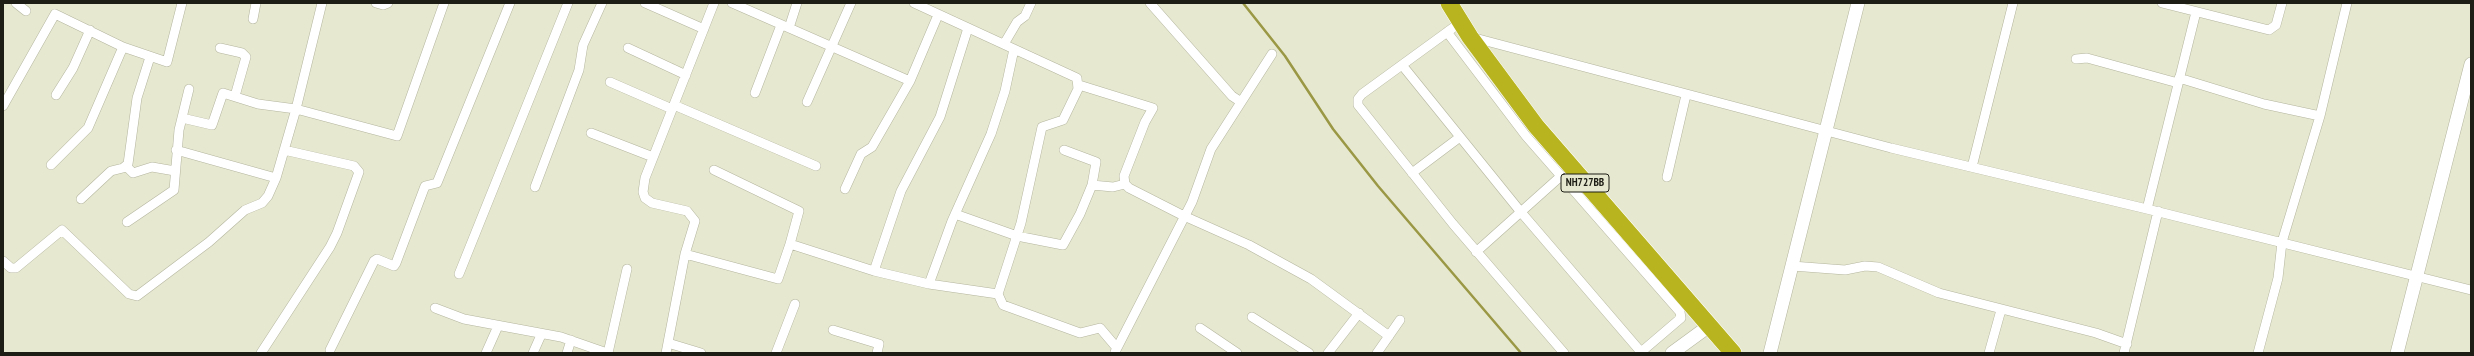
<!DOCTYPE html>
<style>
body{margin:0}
#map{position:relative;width:2474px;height:356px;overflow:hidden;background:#e7e8d0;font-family:"PT Sans Narrow",sans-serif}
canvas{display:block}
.frame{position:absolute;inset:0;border:4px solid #1d1d15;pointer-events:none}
</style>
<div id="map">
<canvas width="2474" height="356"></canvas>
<div class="frame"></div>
</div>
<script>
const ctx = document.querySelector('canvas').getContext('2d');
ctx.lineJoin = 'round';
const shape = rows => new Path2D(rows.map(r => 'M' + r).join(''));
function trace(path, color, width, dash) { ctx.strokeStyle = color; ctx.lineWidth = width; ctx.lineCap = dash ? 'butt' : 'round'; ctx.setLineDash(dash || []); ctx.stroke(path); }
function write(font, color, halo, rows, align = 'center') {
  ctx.font = font + ' "PT Sans Narrow",sans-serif'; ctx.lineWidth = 3; ctx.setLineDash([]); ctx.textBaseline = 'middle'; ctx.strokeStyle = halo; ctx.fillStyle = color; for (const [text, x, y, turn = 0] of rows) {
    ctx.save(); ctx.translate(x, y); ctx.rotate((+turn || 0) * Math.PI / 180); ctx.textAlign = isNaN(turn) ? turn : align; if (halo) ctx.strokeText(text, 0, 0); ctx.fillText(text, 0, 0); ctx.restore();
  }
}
trace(shape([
 [1243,3,1285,56,1333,129,1378,186,1521,353]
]), '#9a9844', 2.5);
const street = shape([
 [16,3,26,11],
 [376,3,383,5,388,3],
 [645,3,704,29],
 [732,3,910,81],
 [914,3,1077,78,1078,89,1063,120,1042,127,1021,223,998,294,1003,305,1080,333,1100,328,1117,348],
 [1150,3,1232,96,1241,102],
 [2162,3,2269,30,2276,25,2282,3],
 [253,19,256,3],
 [1461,22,1362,94,1358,99,1358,105,1453,224,1564,353],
 [789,28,797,3],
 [1447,32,1526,136,1680,312,1681,318,1640,353],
 [1471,37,1891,148,2147,209,2471,290],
 [1004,44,1017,22,1025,16,1031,3],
 [220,48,242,53,246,57,235,96],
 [628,48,686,75],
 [2076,59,2087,58,2178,83],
 [1402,65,1520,211,1641,352],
 [2179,78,2264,104,2320,116,2347,3],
 [610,82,672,109],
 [1079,85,1153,108,1145,122,1124,176,1125,184,1129,188,1184,216,1249,245,1311,279,1389,336],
 [755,93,781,25],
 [56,95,73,68,90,30],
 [807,102,851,3],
 [674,105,816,166],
 [3,106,55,14,123,47,167,62,182,3],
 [182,118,212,125,223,93,258,104,296,109,397,136,444,3],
 [591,133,653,157],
 [176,150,276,178],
 [1064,150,1096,162,1092,185],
 [51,165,88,128,123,47],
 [126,166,133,173,152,167,175,171],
 [1972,167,2013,3],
 [714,170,799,211,790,244],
 [1412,173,1460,137],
 [1667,177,1686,95],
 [535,187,579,70,583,45,602,3],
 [845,189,861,154,872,147,910,81,938,15],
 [81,199,111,171,123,168,128,164,137,98,150,57],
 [2147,209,2196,12],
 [955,214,1017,236,1063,245,1080,214,1092,185,1113,187,1125,184],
 [127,222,174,190,179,130,189,89],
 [1476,252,1561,176],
 [685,254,778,279,790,244,874,271,929,284,998,294],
 [3,261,11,268,16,268,62,230,129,294,137,296,209,242,245,210,262,203,268,196,276,178,296,109,322,3],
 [1792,266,1845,270,1865,266,1878,267,1939,293,2096,333,2127,344],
 [874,271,901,191,940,117,968,28],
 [459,274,568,3],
 [929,284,952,221,991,134,1005,91,1014,49],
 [435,308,464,319,561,337,607,353],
 [1252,317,1309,353],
 [1200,328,1237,353],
 [833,330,879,344,877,353],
 [668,343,701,353],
 [330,350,374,261,377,259,394,266,396,263,425,186,437,183,510,3],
 [1115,352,1192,202,1211,149,1272,54],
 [261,353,330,247,337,233,359,172,354,166,284,150],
 [486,353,498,326],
 [533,353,541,335],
 [567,353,571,340],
 [608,353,627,269],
 [666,353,685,254,695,221,687,211,652,203,645,198,643,192,645,178,714,3],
 [776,353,795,304],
 [1328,353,1359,313],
 [1377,353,1400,320],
 [1989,353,2001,310],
 [2124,353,2158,211],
 [2258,353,2278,278,2282,242,2320,116]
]);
const secondary = shape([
 [1672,353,1709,326],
 [1770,353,1858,3],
 [2397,353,2471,64]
]);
const highway = shape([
 [1449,3,1470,37,1536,126,1733,353]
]);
trace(street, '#b4b59e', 10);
trace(secondary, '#b4b59e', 14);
trace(highway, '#fff', 18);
trace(street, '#fff', 9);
trace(secondary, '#fff', 13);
trace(highway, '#b8b41f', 17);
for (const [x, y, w] of [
 [1585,183,48]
]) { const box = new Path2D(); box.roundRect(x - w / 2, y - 9, w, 18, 3); ctx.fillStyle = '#e7e8d0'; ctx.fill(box); trace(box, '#1d1d15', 1); }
write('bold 11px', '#1d1d15', null, [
 ["NH727BB",1585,183]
]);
</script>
